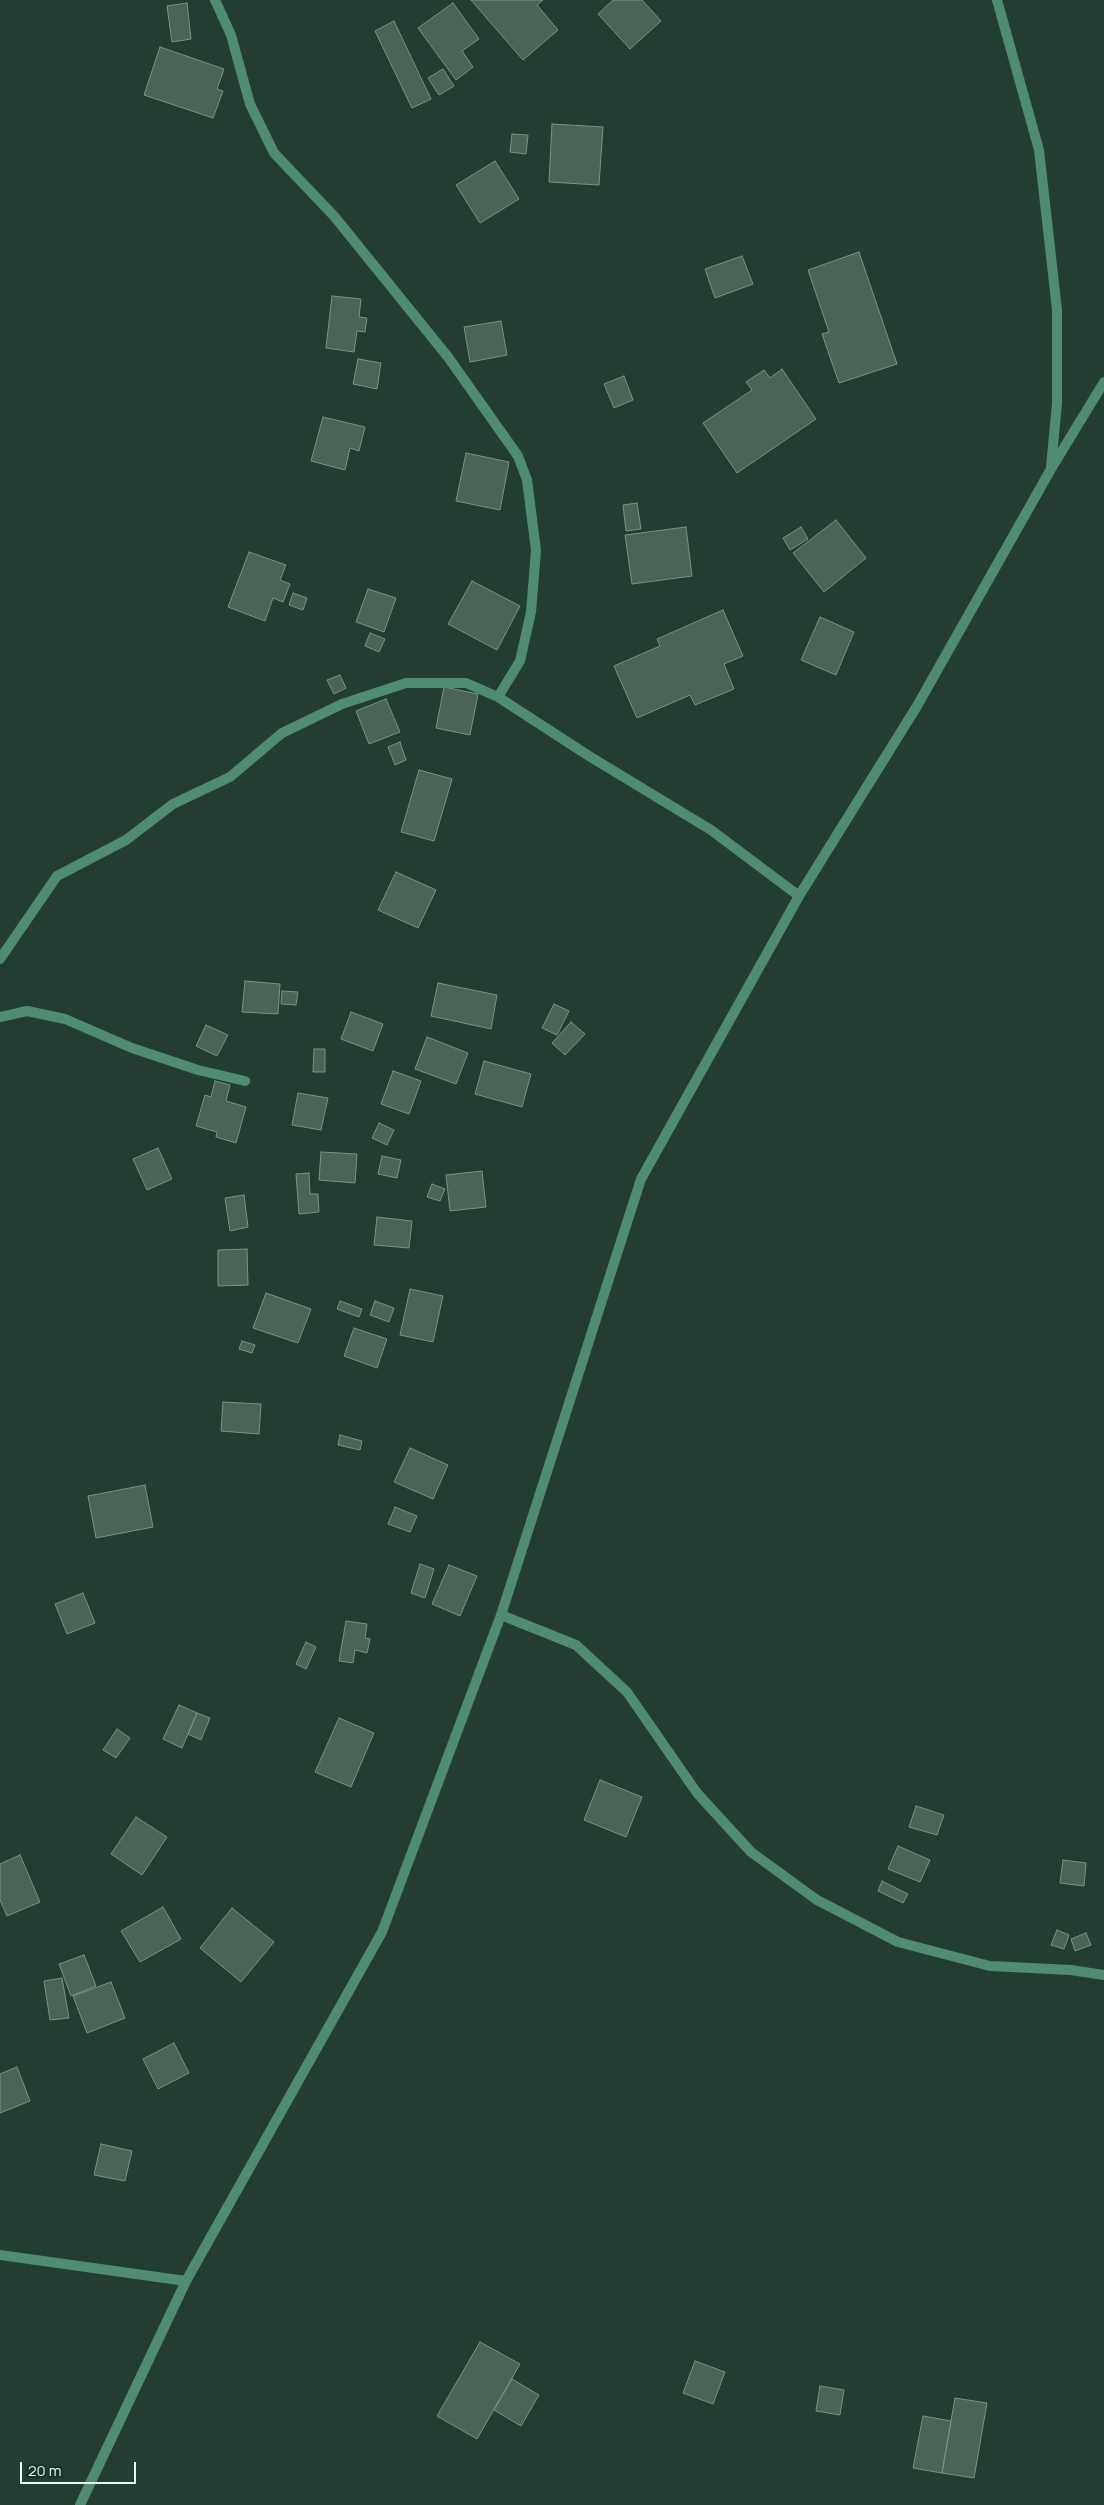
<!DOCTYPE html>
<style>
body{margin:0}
#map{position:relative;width:1104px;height:2505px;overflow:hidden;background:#243d32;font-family:Manrope,sans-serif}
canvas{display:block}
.scale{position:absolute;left:20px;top:2462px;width:116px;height:22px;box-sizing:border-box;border:2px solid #e8f7f0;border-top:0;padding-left:6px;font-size:15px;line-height:18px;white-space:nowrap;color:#e8f7f0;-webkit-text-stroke:4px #1a3228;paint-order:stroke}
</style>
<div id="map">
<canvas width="1104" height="2505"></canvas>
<div class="scale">20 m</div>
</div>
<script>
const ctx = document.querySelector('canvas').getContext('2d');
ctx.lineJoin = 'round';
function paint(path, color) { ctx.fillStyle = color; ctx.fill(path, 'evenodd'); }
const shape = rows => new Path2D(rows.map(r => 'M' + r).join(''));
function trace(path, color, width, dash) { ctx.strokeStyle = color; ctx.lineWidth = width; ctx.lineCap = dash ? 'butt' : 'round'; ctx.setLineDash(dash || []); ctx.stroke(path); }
const building = shape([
 [471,0,543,0,537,5,558,30,523,60,471,0],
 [613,0,642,0,661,21,630,49,598,14,613,0],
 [187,3,191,39,172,42,167,6,187,3],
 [453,3,479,39,462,51,473,67,456,80,418,28,453,3],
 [394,21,431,99,412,108,375,31,394,21],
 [160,47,224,69,217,89,223,91,213,118,144,95,160,47],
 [443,69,454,86,439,95,428,78,443,69],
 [552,124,603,127,599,185,549,182,552,124],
 [512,134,528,135,526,154,510,152,512,134],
 [495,161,519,199,480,223,456,185,495,161],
 [859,252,897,364,839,383,822,334,829,332,808,270,859,252],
 [742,256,753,284,715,298,705,269,742,256],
 [332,296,361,299,359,317,367,318,365,332,357,331,354,352,326,348,332,296],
 [501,321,507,355,470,362,464,327,501,321],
 [358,359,381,363,377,389,353,384,358,359],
 [782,369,816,419,737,473,703,423,752,390,746,382,764,370,770,378,782,369],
 [624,376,633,400,614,408,604,384,624,376],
 [323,417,365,427,359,451,350,448,345,470,311,461,323,417],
 [466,453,509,462,500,510,456,501,466,453],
 [637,503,641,529,626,531,623,505,637,503],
 [836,520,866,558,824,592,793,553,836,520],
 [686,527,692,576,632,584,625,535,686,527],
 [801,527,808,539,790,550,783,538,801,527],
 [249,552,286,565,280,580,290,584,283,602,273,598,265,621,228,607,249,552],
 [472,581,520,606,497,650,448,624,472,581],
 [368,589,396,598,384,632,356,622,368,589],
 [293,593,307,598,303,610,289,605,293,593],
 [723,610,743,656,724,664,734,689,695,705,690,695,637,718,614,666,660,646,657,639,723,610],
 [820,617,854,632,836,675,801,660,820,617],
 [370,633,385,639,379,652,365,646,370,633],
 [340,675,346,688,334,694,327,680,340,675],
 [444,687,478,694,470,735,436,728,444,687],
 [386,699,400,732,369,744,356,711,386,699],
 [400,742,406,760,395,765,388,747,400,742],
 [419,770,452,779,434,841,401,832,419,770],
 [396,872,436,890,418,928,378,910,396,872],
 [245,981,280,984,278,1014,242,1012,245,981],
 [438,983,497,995,491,1029,431,1016,438,983],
 [282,991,298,992,296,1005,281,1004,282,991],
 [554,1004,569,1011,557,1035,542,1028,554,1004],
 [351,1012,383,1024,373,1051,341,1039,351,1012],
 [571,1022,585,1034,565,1055,552,1043,571,1022],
 [206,1025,228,1035,217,1056,196,1046,206,1025],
 [427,1037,468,1053,456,1084,415,1069,427,1037],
 [314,1049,325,1049,325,1072,313,1072,314,1049],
 [484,1061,531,1074,522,1107,475,1094,484,1061],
 [393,1071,421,1081,409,1114,381,1104,393,1071],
 [215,1081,230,1085,226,1101,246,1107,236,1143,216,1137,217,1132,196,1126,205,1095,211,1097,215,1081],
 [298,1093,328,1098,321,1130,292,1125,298,1093],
 [379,1123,394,1130,387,1145,372,1138,379,1123],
 [158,1148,172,1179,147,1190,133,1159,158,1148],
 [321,1152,357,1154,355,1183,319,1180,321,1152],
 [382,1156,401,1160,397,1178,378,1174,382,1156],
 [482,1171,486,1207,450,1211,446,1175,482,1171],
 [309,1173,310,1194,318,1194,319,1212,299,1214,296,1174,309,1173],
 [432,1184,445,1189,440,1201,427,1197,432,1184],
 [244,1195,248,1227,230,1231,225,1198,244,1195],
 [377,1217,412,1221,409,1248,374,1245,377,1217],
 [247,1249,248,1285,218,1286,218,1250,247,1249],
 [410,1289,443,1296,433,1342,400,1335,410,1289],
 [266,1293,311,1309,298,1343,253,1328,266,1293],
 [340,1301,362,1309,359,1317,337,1309,340,1301],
 [375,1301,394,1308,389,1322,370,1315,375,1301],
 [354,1328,387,1339,377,1368,344,1356,354,1328],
 [242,1341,255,1345,252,1353,239,1349,242,1341],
 [223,1402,261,1404,259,1434,221,1431,223,1402],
 [340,1435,362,1441,360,1450,338,1445,340,1435],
 [410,1448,448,1465,433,1499,394,1482,410,1448],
 [145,1485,153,1527,96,1538,88,1496,145,1485],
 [395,1507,417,1516,410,1532,388,1524,395,1507],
 [420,1564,434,1569,425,1598,411,1593,420,1564],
 [449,1565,477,1576,460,1616,432,1604,449,1565],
 [83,1593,95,1623,67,1634,55,1604,83,1593],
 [346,1621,367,1624,365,1638,370,1639,367,1653,355,1650,353,1663,339,1661,346,1621],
 [306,1642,316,1647,306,1669,296,1664,306,1642],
 [179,1705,197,1713,182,1748,163,1739,179,1705],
 [197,1713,210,1718,201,1740,188,1734,197,1713],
 [339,1718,374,1733,351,1787,315,1772,339,1718],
 [117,1729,130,1738,116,1758,103,1750,117,1729],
 [600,1780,642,1797,626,1837,584,1820,600,1780],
 [916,1806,944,1815,937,1835,909,1827,916,1806],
 [136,1817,167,1837,142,1875,111,1854,136,1817],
 [898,1846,930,1860,920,1882,888,1869,898,1846],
 [20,1855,40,1902,7,1916,0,1900,0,1864,20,1855],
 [1063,1860,1086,1863,1084,1886,1060,1883,1063,1860],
 [882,1881,908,1894,903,1903,878,1891,882,1881],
 [163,1907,181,1939,140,1962,121,1931,163,1907],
 [232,1908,274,1942,241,1982,200,1948,232,1908],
 [1057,1930,1069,1935,1064,1949,1051,1945,1057,1930],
 [1086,1933,1091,1945,1075,1951,1071,1939,1086,1933],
 [84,1955,96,1986,71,1996,59,1964,84,1955],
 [62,1978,69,2018,50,2020,44,1981,62,1978],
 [111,1982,125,2018,87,2033,73,1996,111,1982],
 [174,2043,189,2073,158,2089,143,2059,174,2043],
 [17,2067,30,2101,0,2113,0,2074,17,2067],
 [101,2144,132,2151,125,2181,94,2175,101,2144],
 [480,2342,520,2364,477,2439,437,2416,480,2342],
 [695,2361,725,2372,713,2404,683,2393,695,2361],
 [512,2379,539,2395,521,2426,494,2410,512,2379],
 [820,2386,844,2390,840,2415,816,2411,820,2386],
 [955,2398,987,2403,974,2478,942,2473,955,2398],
 [923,2416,951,2421,942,2473,913,2468,923,2416]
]);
paint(building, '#4a6458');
trace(building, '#789487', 1);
trace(shape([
 [215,0,231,35,250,104,274,153,334,216,448,357,518,456,527,480,536,550,531,612,520,661,498,697],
 [997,0,1039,150,1057,310,1057,403,1051,467],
 [0,959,57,876,126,840,173,804,230,777,282,733,342,704,406,683,466,683,498,697,589,756,711,830,799,896],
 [0,1017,27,1011,65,1019,132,1048,198,1070,245,1081],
 [501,1615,576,1645,627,1692,697,1793,751,1852,817,1900,898,1942,990,1966,1071,1970,1104,1975],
 [0,2255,186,2281],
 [80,2505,186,2281,382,1932,501,1615,641,1179,799,896,917,706,1051,469,1104,382]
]), '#508c73', 10);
</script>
